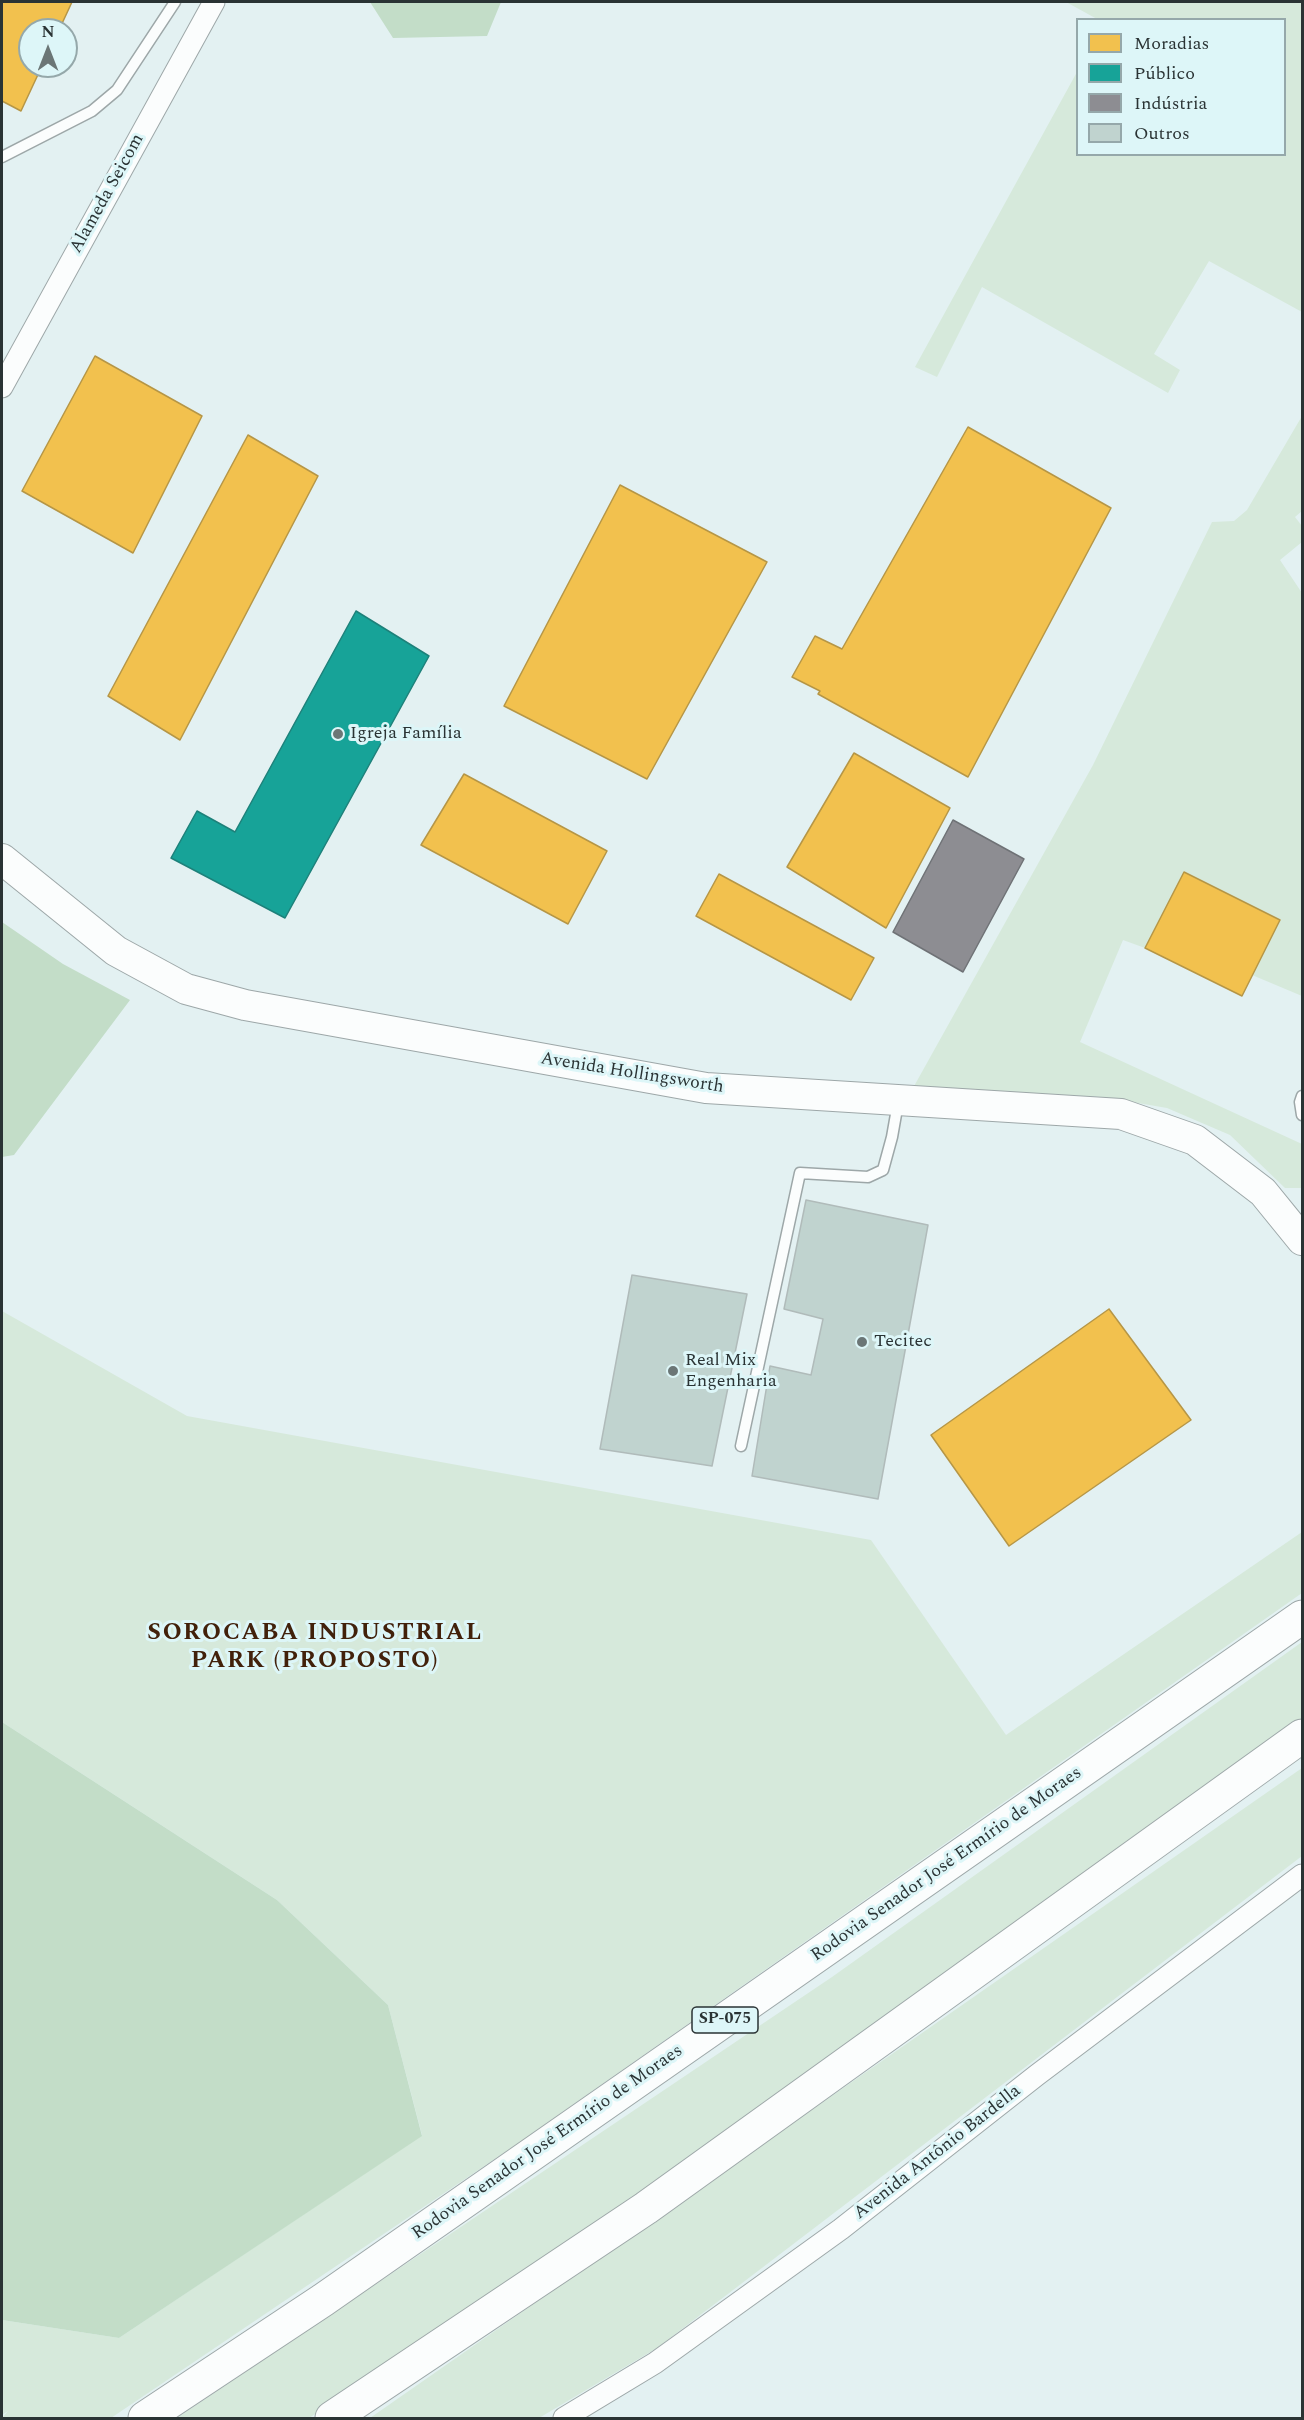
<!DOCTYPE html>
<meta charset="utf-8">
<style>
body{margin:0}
#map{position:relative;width:1304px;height:2420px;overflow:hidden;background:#e3f1f2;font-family:Spectral,serif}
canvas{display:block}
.frame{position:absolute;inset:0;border:3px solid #2a3334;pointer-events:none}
.legend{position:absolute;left:1076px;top:18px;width:210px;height:138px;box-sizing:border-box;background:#ddf6f8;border:2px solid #95a8aa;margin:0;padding:8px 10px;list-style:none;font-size:18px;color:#2a3334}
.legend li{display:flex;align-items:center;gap:12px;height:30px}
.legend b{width:30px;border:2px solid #95a8aa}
.north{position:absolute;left:18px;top:18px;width:60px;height:60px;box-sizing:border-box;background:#ddf6f8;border:2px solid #95a8aa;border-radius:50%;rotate:0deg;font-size:16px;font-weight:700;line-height:24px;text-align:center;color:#2a3334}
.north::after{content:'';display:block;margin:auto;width:21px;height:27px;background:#6b7676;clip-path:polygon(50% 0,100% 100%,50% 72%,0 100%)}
</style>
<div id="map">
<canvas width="1304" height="2420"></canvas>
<div class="frame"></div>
<ul class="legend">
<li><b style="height:16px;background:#f2c14e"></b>Moradias</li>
<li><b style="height:16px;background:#17a398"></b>Público</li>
<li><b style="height:16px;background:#8d8d92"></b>Indústria</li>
<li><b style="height:16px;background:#c0d3cf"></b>Outros</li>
</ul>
<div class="north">N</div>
</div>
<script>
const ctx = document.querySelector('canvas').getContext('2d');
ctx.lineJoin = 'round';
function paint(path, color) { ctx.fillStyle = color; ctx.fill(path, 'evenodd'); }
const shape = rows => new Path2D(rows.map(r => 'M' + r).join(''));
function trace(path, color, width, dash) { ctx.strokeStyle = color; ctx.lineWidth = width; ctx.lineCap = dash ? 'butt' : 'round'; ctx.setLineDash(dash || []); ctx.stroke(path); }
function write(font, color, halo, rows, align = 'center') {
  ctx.font = font + ' Spectral,serif'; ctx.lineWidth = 6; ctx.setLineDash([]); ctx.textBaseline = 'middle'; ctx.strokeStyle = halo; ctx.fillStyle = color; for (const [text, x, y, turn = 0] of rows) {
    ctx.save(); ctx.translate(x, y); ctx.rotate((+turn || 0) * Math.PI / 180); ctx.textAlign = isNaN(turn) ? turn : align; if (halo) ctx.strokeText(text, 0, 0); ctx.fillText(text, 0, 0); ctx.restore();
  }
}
paint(shape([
 [1066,2,1302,2,1302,312,1209,261,1154,354,1180,370,1168,393,982,287,937,377,915,367,1077,72,1078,154,1284,154,1284,20,1097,19],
 [1302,416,1302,511,1295,517,1302,526,1302,542,1280,560,1302,593,1302,996,1252,975,1280,920,1184,872,1145,948,1123,940,1080,1042,1302,1144,1302,1188,1285,1188,1230,1135,1167,1108,1103,1097,913,1088,1093,765,1212,522,1234,521,1247,510],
 [2,1311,187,1416,871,1540,1006,1735,1302,1532,1302,1593,514,2146,111,2418,2,2418,8,2411,2,2415,2,2320,119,2338,422,2135,388,2005,277,1900,2,1722],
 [1302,1642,1302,1721,497,2294,309,2418,177,2418,832,1977],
 [1302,1768,1302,1856,657,2348,539,2418,370,2418]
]), '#d6e9db');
paint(shape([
 [370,2,501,2,487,36,393,38],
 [2,922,63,964,130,1000,14,1155,2,1157],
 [2,1722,277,1900,388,2005,422,2136,119,2338,2,2320]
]), '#c3ddc8');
const homes = shape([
 [2,2,72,2,59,30,30,30,30,66,42,66,21,111,2,101,2,2],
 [95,356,202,416,133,553,22,491,95,356],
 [968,427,1111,508,968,777,818,694,820,691,792,677,815,636,842,649,968,427],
 [248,435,318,476,180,740,108,696,248,435],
 [620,485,767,562,647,779,504,706,620,485],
 [854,753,950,808,886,928,787,867,854,753],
 [464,774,607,851,568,924,421,845,464,774],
 [1184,872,1280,920,1242,996,1145,948,1184,872],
 [719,874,874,958,851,1000,696,916,719,874],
 [1109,1309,1191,1420,1009,1546,931,1435,1109,1309]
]);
paint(homes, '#f2c14e');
trace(homes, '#b69646', 1.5);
const public = shape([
 [356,611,429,656,285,918,171,858,197,811,235,832,356,611]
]);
paint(public, '#17a398');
trace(public, '#1d817a', 1.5);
const industry = shape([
 [953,820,1024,859,963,972,893,932,953,820]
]);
paint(industry, '#8d8d92');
trace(industry, '#6f7276', 1.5);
const building = shape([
 [806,1200,928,1225,878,1499,752,1476,770,1366,811,1375,823,1319,784,1309,806,1200],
 [632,1275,747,1294,712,1466,600,1449,632,1275]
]);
paint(building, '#c0d3cf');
trace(building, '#b0bbba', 1.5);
const service = shape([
 [2,157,92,111,117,90,175,2],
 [1302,1096,1300,1102,1302,1115],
 [741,1446,800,1173,868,1177,883,1170,892,1137,898,1103]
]);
const minor = shape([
 [2,387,214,2],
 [564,2418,655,2363,841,2229,1037,2075,1302,1875]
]);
const secondary = shape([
 [2,859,116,951,186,989,245,1005,706,1088,1121,1114,1195,1140,1263,1192,1302,1240]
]);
const motorway = shape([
 [145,2418,323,2300,1302,1617],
 [332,2418,646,2208,1302,1736]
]);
trace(service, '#9da7a8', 13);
trace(minor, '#9da7a8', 23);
trace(secondary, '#9da7a8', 32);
trace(motorway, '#9da7a8', 35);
trace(service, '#fbfdfd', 10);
trace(minor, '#fbfdfd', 21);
trace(secondary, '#fbfdfd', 30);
trace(motorway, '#fbfdfd', 33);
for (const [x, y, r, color] of [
 [338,734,6,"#6b7676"],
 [862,1342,6,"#6b7676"],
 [673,1371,6,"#6b7676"]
]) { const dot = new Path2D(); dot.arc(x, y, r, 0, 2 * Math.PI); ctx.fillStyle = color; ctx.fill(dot); trace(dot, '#ddf6f8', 2); }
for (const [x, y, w] of [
 [725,2020,66]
]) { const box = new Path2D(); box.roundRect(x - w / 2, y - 13, w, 26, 4.5); ctx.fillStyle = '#ddf6f8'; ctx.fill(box); trace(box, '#2a3334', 1.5); }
write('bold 16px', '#2a3334', null, [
 ["SP-075",725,2020]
]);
write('18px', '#2a3334', '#ddf6f8', [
 ["Alameda Seicom",108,194,-61],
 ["Avenida Hollingsworth",632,1074,9],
 ["Rodovia Senador José Ermírio de Moraes",947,1865,-35],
 ["Rodovia Senador José Ermírio de Moraes",548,2143,-35],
 ["Avenida Antônio Bardella",938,2153,-38]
]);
write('18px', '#2a3334', '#ddf6f8', [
 ["Igreja Família",350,734],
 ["Tecitec",874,1342],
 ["Real Mix",685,1361],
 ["Engenharia",685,1382]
], 'left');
ctx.letterSpacing = '1.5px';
write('bold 24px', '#42210b', '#ddf6f8', [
 ["SOROCABA INDUSTRIAL",315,1634],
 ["PARK (PROPOSTO)",315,1662]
]);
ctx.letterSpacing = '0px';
</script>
